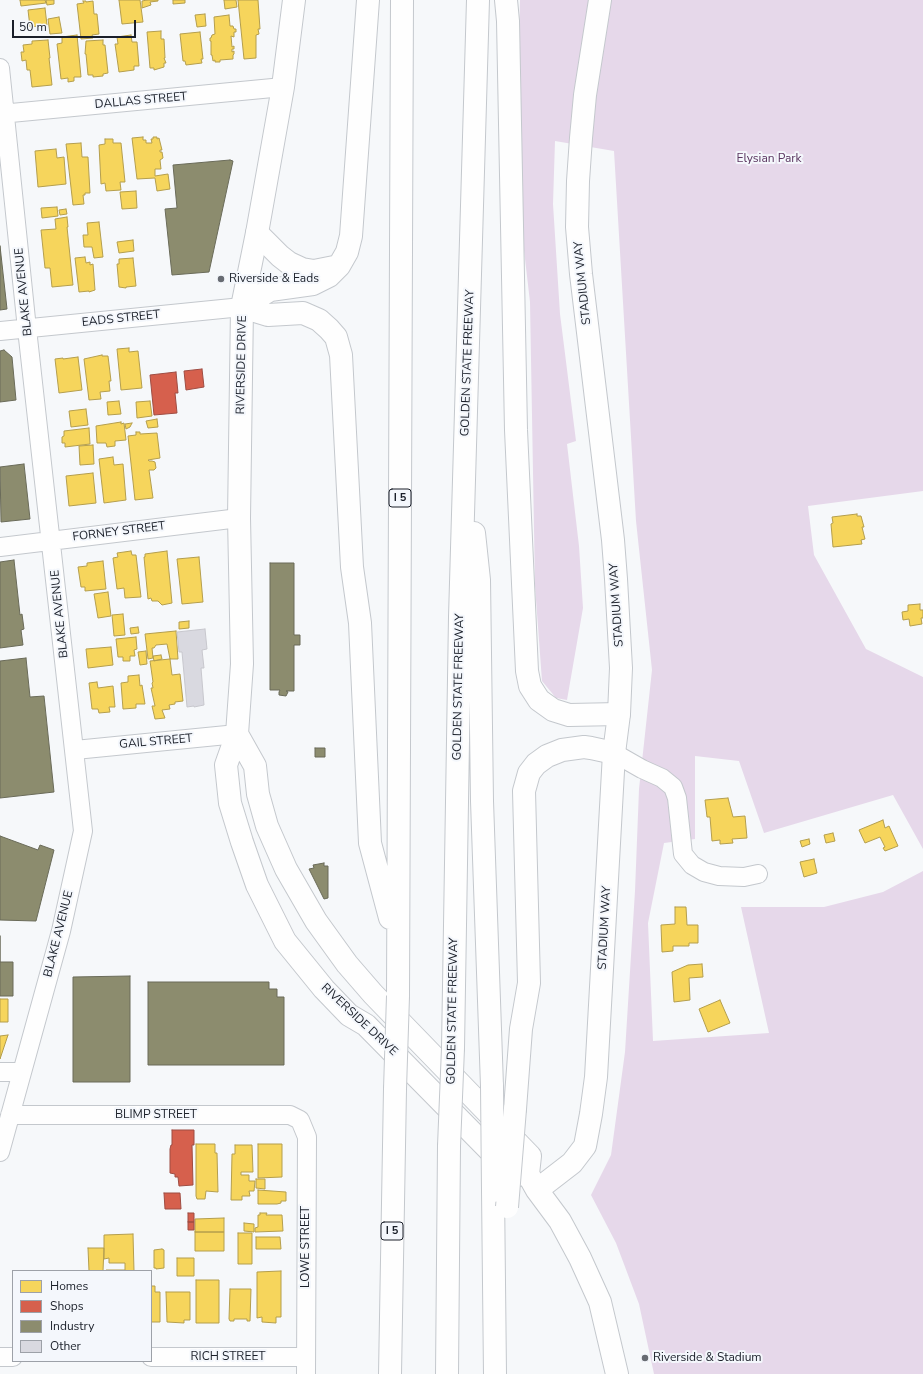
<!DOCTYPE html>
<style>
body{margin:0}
#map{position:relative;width:923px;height:1374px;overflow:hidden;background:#f6f8fa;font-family:"Nunito Sans",sans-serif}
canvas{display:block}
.legend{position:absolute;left:12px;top:1270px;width:140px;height:92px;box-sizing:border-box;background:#f4f7fc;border:1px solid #9da1a8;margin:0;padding:5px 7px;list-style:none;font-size:12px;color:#1a1f29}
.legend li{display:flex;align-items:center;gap:8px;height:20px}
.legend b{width:20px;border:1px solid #9da1a8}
.scale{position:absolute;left:12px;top:20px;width:124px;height:18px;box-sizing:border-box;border:2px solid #1a1f29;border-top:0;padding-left:5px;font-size:12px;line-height:14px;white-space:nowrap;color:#1a1f29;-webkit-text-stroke:3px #f4f7fc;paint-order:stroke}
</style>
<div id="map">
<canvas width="923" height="1374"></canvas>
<ul class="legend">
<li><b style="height:11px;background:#f6d55c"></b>Homes</li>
<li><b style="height:11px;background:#d6604d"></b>Shops</li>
<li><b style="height:11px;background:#8c8c6e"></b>Industry</li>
<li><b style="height:11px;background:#d9d9e0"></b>Other</li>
</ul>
<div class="scale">50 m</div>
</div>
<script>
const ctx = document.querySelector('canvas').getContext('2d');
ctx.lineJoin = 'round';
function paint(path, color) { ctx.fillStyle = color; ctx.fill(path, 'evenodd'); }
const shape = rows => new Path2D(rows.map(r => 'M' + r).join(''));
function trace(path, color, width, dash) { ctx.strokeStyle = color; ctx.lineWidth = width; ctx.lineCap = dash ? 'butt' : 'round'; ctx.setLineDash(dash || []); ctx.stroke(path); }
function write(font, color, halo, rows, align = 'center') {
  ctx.font = font + ' "Nunito Sans",sans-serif'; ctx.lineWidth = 4; ctx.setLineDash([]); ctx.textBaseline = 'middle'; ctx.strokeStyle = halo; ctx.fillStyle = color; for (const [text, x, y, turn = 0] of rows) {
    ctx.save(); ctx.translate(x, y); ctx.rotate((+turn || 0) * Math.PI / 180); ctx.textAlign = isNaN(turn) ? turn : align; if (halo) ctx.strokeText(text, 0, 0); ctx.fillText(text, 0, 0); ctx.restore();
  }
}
paint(shape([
 [520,0,923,0,923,491,808,506,814,555,866,649,923,677,923,849,893,795,764,833,739,761,695,756,695,839,664,843,648,923,653,1041,769,1033,741,907,824,907,883,892,923,871,923,1374,654,1374,639,1304,616,1243,591,1195,611,1155,625,1052,635,891,639,789,652,670,636,521,614,151,555,141,553,204,560,314,576,441,567,444,579,546,583,608,567,700,556,698,542,681,535,586,530,302,522,233,519,53]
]), '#e6d8ea');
const homes = shape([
 [20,0,45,0,46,3,21,6,20,0],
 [46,0,54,0,54,4,47,5,46,0],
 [119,0,140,0,143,22,122,24,119,0],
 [147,0,158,0,158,1,150,2,151,5,142,8,142,1,147,0],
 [173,0,185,0,185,3,173,4,173,0],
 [224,0,236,0,237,7,225,9,224,0],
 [238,0,258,0,260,29,258,29,259,34,256,35,256,58,244,59,238,0],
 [83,1,86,1,86,2,93,1,94,14,97,14,99,34,92,35,93,38,81,39,77,4,84,3,83,1],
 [45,8,47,25,30,27,28,10,45,8],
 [205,14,206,26,197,27,195,15,205,14],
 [229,15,230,26,233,26,234,29,236,29,236,32,234,32,234,37,231,36,232,47,234,46,234,49,232,49,232,52,234,51,234,54,233,55,233,59,220,60,220,62,215,62,215,60,213,61,212,55,211,55,211,41,210,41,210,38,211,38,212,35,215,34,214,17,229,15],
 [59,17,62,33,50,34,48,19,59,17],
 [161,31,161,39,164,39,165,58,164,58,166,63,164,63,164,67,154,70,154,68,150,68,147,32,161,31],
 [200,32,203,59,201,59,202,63,186,65,185,61,183,61,180,34,200,32],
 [77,35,81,77,74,77,74,81,68,82,68,78,61,79,57,44,62,43,62,37,77,35],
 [131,35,132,42,137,42,139,66,134,66,134,70,119,72,115,44,118,44,117,37,131,35],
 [48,40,50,58,49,58,52,85,32,87,30,70,27,70,26,60,22,61,21,52,24,52,23,45,32,44,32,41,48,40],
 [103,40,103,45,105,45,108,73,103,74,103,76,93,77,93,75,88,75,86,54,85,54,86,41,103,40],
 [143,137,143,140,146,140,146,143,152,143,151,139,153,139,153,137,157,137,157,139,159,138,162,150,160,150,160,152,162,152,163,158,160,160,161,169,155,169,155,176,168,174,170,189,157,191,155,178,137,179,132,138,143,137],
 [105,139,113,139,113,143,121,143,125,182,120,182,121,190,106,191,105,183,101,184,99,145,105,144,105,139],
 [81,143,82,157,88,157,90,193,85,193,85,195,83,195,84,204,73,205,66,144,81,143],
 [56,149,57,158,64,157,66,184,38,187,35,151,56,149],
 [136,191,137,208,122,209,120,192,136,191],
 [57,207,58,216,42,218,41,208,57,207],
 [66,209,67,214,60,215,59,210,66,209],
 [67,217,68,227,67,227,73,285,52,287,50,268,45,268,41,230,56,229,55,219,67,217],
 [99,222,103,257,94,258,92,247,84,247,83,235,88,235,87,223,99,222],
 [133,240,134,251,119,253,117,242,133,240],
 [85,257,86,263,90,262,90,265,93,264,95,290,89,292,89,291,79,292,75,258,85,257],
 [133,258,136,286,126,287,126,288,119,287,117,264,119,264,119,259,133,258],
 [129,348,129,352,138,351,142,388,121,390,117,349,129,348],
 [102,355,102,356,108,356,111,381,109,381,110,391,100,392,101,399,89,400,84,359,102,355],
 [78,357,82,390,59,393,55,359,63,358,63,359,78,357],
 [119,401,121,414,108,415,107,402,119,401],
 [150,401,152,416,137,418,136,402,150,401],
 [86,409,88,425,71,427,69,411,86,409],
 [157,419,158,427,148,428,146,421,157,419],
 [121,422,121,424,124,423,126,440,115,441,115,446,107,447,106,443,97,443,96,426,121,422],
 [132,423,130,427,126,429,125,424,132,423],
 [89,428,90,444,65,447,65,443,62,443,62,437,64,436,64,431,89,428],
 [136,432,140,432,140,434,157,433,160,458,148,460,149,461,152,461,155,462,156,468,154,470,149,470,153,498,135,500,128,436,136,435,136,432],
 [93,445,94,464,80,465,79,446,93,445],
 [113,457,114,465,123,464,126,500,104,503,99,459,113,457],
 [93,473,96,503,69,506,66,476,93,473],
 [857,514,857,516,861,516,864,527,862,527,865,539,861,540,862,544,833,547,831,524,833,523,832,517,857,514],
 [131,551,132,555,136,555,141,597,125,598,124,588,117,589,113,558,118,557,117,553,131,551],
 [167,551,172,603,162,605,158,601,152,601,151,598,148,599,144,557,145,557,145,554,167,551],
 [199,557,203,602,182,604,177,559,199,557],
 [103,561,106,589,85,591,85,587,81,587,78,567,87,566,87,563,103,561],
 [108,592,111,616,98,618,94,594,108,592],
 [920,604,920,610,923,610,923,618,921,618,922,624,910,626,909,619,903,620,902,612,908,611,908,605,920,604],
 [123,614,125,635,114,636,112,615,123,614],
 [189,621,189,628,179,629,179,622,189,621],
 [138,627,139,633,131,634,130,628,138,627],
 [176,631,178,659,170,659,167,644,156,645,154,648,152,648,153,658,148,659,145,634,176,631],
 [136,637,137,649,134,650,135,656,130,656,130,661,123,661,123,657,118,657,116,639,136,637],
 [111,647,113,665,88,668,86,649,111,647],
 [146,651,147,664,140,665,138,652,146,651],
 [161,655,162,659,154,661,153,656,161,655],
 [170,659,172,675,180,674,183,701,175,702,175,704,169,705,170,709,162,710,165,718,155,719,152,706,155,706,151,688,153,688,152,683,153,682,150,661,170,659],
 [139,675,140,686,142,685,145,704,136,704,136,708,123,709,121,683,128,682,128,676,139,675],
 [97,682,98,688,113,686,115,707,109,707,110,712,99,713,98,709,92,709,89,683,97,682],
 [728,798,733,817,745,816,747,838,732,839,733,843,720,844,720,840,712,841,710,817,707,817,705,800,728,798],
 [883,820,885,828,889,826,898,846,885,851,883,848,885,847,880,837,865,843,859,830,883,820],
 [833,833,835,841,826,843,824,835,833,833],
 [809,839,810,844,802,847,800,841,809,839],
 [814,859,817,873,804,877,800,862,814,859],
 [675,907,686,907,687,925,698,925,698,943,689,943,689,946,673,946,673,951,662,952,661,925,675,924,675,907],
 [702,964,703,977,689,978,690,1000,674,1002,672,972,688,965,702,964],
 [0,999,8,999,8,1022,0,1022,0,999],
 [720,1000,730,1023,708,1032,699,1009,720,1000],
 [8,1035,0,1059,0,1036,8,1035],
 [196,1144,215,1144,215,1153,217,1153,218,1192,206,1191,205,1199,197,1199,196,1196,196,1144],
 [258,1144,282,1144,282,1177,258,1178,258,1144],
 [235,1145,252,1145,253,1172,241,1172,241,1175,249,1175,249,1181,255,1181,254,1191,249,1191,250,1196,242,1196,242,1200,231,1200,232,1154,235,1154,235,1145],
 [256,1179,265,1179,265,1189,256,1188,256,1179],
 [258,1190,286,1192,286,1201,281,1201,281,1203,277,1204,258,1204,258,1190],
 [260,1213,267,1213,266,1215,282,1215,283,1231,255,1232,255,1228,258,1227,258,1215,260,1215,260,1213],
 [224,1218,224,1232,195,1232,195,1219,224,1218],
 [244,1223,254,1224,254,1232,244,1231,244,1223],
 [195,1232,224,1232,224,1251,195,1251,195,1232],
 [238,1233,252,1233,252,1264,238,1264,238,1233],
 [133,1234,134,1271,106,1271,106,1270,125,1270,125,1263,109,1263,109,1258,104,1259,104,1235,133,1234],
 [256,1237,280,1237,281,1249,256,1249,256,1237],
 [88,1248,104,1248,103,1271,89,1271,88,1248],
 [162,1249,164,1250,164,1268,156,1269,156,1268,154,1268,154,1250,162,1249],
 [177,1258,194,1258,194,1276,177,1276,177,1258],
 [281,1271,281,1317,276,1317,276,1323,262,1322,262,1317,257,1318,257,1272,281,1271],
 [196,1280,219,1280,219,1323,196,1323,196,1280],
 [151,1286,155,1286,155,1292,160,1292,160,1322,151,1322,151,1286],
 [230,1289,251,1289,250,1321,247,1321,247,1319,234,1319,234,1321,230,1321,229,1319,230,1289],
 [166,1292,190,1292,190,1320,184,1320,184,1323,167,1322,166,1292]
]);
paint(homes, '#f6d55c');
trace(homes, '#b49e4d', 1);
const shops = shape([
 [202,369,204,387,186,390,184,371,202,369],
 [176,372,178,393,175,393,177,413,154,415,150,375,176,372],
 [172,1130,194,1130,194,1145,192,1145,193,1185,179,1186,178,1177,175,1177,175,1174,170,1173,170,1149,171,1145,172,1145,172,1130],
 [164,1193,180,1193,181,1209,165,1209,164,1193],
 [188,1213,194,1213,194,1222,188,1222,188,1213],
 [188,1222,194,1222,194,1230,188,1230,188,1222]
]);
paint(shops, '#d6604d');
trace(shops, '#9e4c42', 1);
const industry = shape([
 [230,160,233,161,209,272,172,275,165,209,177,208,173,165,230,160],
 [0,246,7,309,0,310,0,246],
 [4,350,12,357,16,400,0,402,0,351,4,350],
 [24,464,30,519,1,522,0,467,24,464],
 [14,560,20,615,22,614,24,629,21,630,23,645,0,648,0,562,14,560],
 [270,563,294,563,294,635,300,635,300,645,294,645,294,691,286,691,288,692,286,696,279,695,279,692,280,690,270,690,270,563],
 [26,658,30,697,44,696,54,792,0,798,0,661,26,658],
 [315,748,325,748,325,757,315,757,315,748],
 [0,836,38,850,40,845,54,850,36,921,0,920,0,836],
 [324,863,324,866,328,866,328,898,324,899,309,869,314,868,313,865,324,863],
 [0,936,0,962,13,962,13,996,0,996,0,936],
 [130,976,130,1082,73,1082,73,977,130,976],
 [148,982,269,982,269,989,277,989,277,997,284,997,284,1065,148,1065,148,982]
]);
paint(industry, '#8c8c6e');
trace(industry, '#6a6b59', 1);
const building = shape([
 [205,629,207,649,202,650,204,668,201,668,204,705,194,707,194,706,187,707,182,652,179,652,177,632,205,629]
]);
paint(building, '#d9d9e0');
trace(building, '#c7c7cd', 1);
const minor = shape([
 [0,68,27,329,83,831,61,931,0,1152],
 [0,114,283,87],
 [0,331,242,307],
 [0,547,239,518],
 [75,750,237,734],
 [614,753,642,769,662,778,673,787,677,798,683,854,692,865,704,872,719,876,744,877,758,874],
 [0,1072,22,1072],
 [10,1115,290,1115,300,1120,307,1137,306,1374],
 [0,1357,13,1357],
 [151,1357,306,1357]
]);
const major = shape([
 [294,0,283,87,257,233,242,307,239,518,242,664,237,734,226,765,230,803,242,842,257,885,285,941,324,989,349,1015,366,1025,514,1175,528,1174],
 [237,734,255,766,258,794,267,826,286,869,316,921,347,964,373,994,530,1156,528,1174,537,1190,560,1221,580,1258,600,1302,617,1374],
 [537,1190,572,1163,585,1146,591,1114,596,1077,614,753,619,714,621,668,616,579,613,540,581,274,577,227,578,181,581,138,585,95,600,0]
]);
const highway = shape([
 [506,0,508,21,516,430,527,671,530,686,539,700,553,710,569,715,619,714],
 [257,233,280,256,289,263,302,269,314,271,334,267],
 [242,307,268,315,303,313,319,320,329,329,336,337,341,355,352,567,360,623,370,843,390,918],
 [242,307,270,290,313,284,329,276,339,266,347,252,351,236,368,0],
 [474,533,479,580,482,801,492,1086],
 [398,996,402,0],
 [453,1048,460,617,478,0],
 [515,1109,521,1029,529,983,524,791,529,773,536,764,547,756,562,750,584,747,591,748,614,753],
 [493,1191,495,1374],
 [390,1374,395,1089],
 [447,1374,449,1146]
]);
trace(minor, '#c4c8cd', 20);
trace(major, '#c4c8cd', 24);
trace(highway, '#c4c8cd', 24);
trace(minor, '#fefefe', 18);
trace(major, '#fefefe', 22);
trace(highway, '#fefefe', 22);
const highwayBridge = shape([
 [492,1086,493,1191],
 [395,1089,398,996],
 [449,1146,453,1048],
 [507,1207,515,1109]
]);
trace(highwayBridge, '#c4c8cd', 24, []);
trace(highwayBridge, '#fefefe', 22);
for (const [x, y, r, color] of [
 [221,279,4,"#676b72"],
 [645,1358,4,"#676b72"]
]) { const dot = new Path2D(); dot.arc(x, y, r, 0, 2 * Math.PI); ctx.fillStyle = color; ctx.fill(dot); trace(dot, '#f4f7fc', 1.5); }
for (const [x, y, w] of [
 [400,498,22],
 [392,1231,22]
]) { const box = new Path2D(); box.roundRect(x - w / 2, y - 9, w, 18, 3); ctx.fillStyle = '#f4f7fc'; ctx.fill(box); trace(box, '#1a1f29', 1); }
write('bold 11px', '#1a1f29', null, [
 ["I 5",400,498],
 ["I 5",392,1231]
]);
write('12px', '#1a1f29', '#f4f7fc', [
 ["DALLAS STREET",141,101,-5],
 ["STADIUM WAY",583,283,-96],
 ["BLAKE AVENUE",24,292,-96],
 ["EADS STREET",121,319,-6],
 ["GOLDEN STATE FREEWAY",468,363,-88],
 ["RIVERSIDE DRIVE",242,365,-89],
 ["FORNEY STREET",119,532,-7],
 ["STADIUM WAY",617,605,-94],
 ["BLAKE AVENUE",60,614,-96],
 ["GOLDEN STATE FREEWAY",459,687,-89],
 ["GAIL STREET",156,742,-5],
 ["STADIUM WAY",605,928,-87],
 ["BLAKE AVENUE",59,934,-76],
 ["GOLDEN STATE FREEWAY",453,1011,-89],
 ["RIVERSIDE DRIVE",359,1020,43],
 ["BLIMP STREET",156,1115],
 ["LOWE STREET",306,1247,-90],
 ["RICH STREET",228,1357]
]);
write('12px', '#59345f', '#f4f7fc', [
 ["Elysian Park",769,159]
]);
write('12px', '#1a1f29', '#f4f7fc', [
 ["Riverside & Eads",229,279],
 ["Riverside & Stadium",653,1358]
], 'left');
</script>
